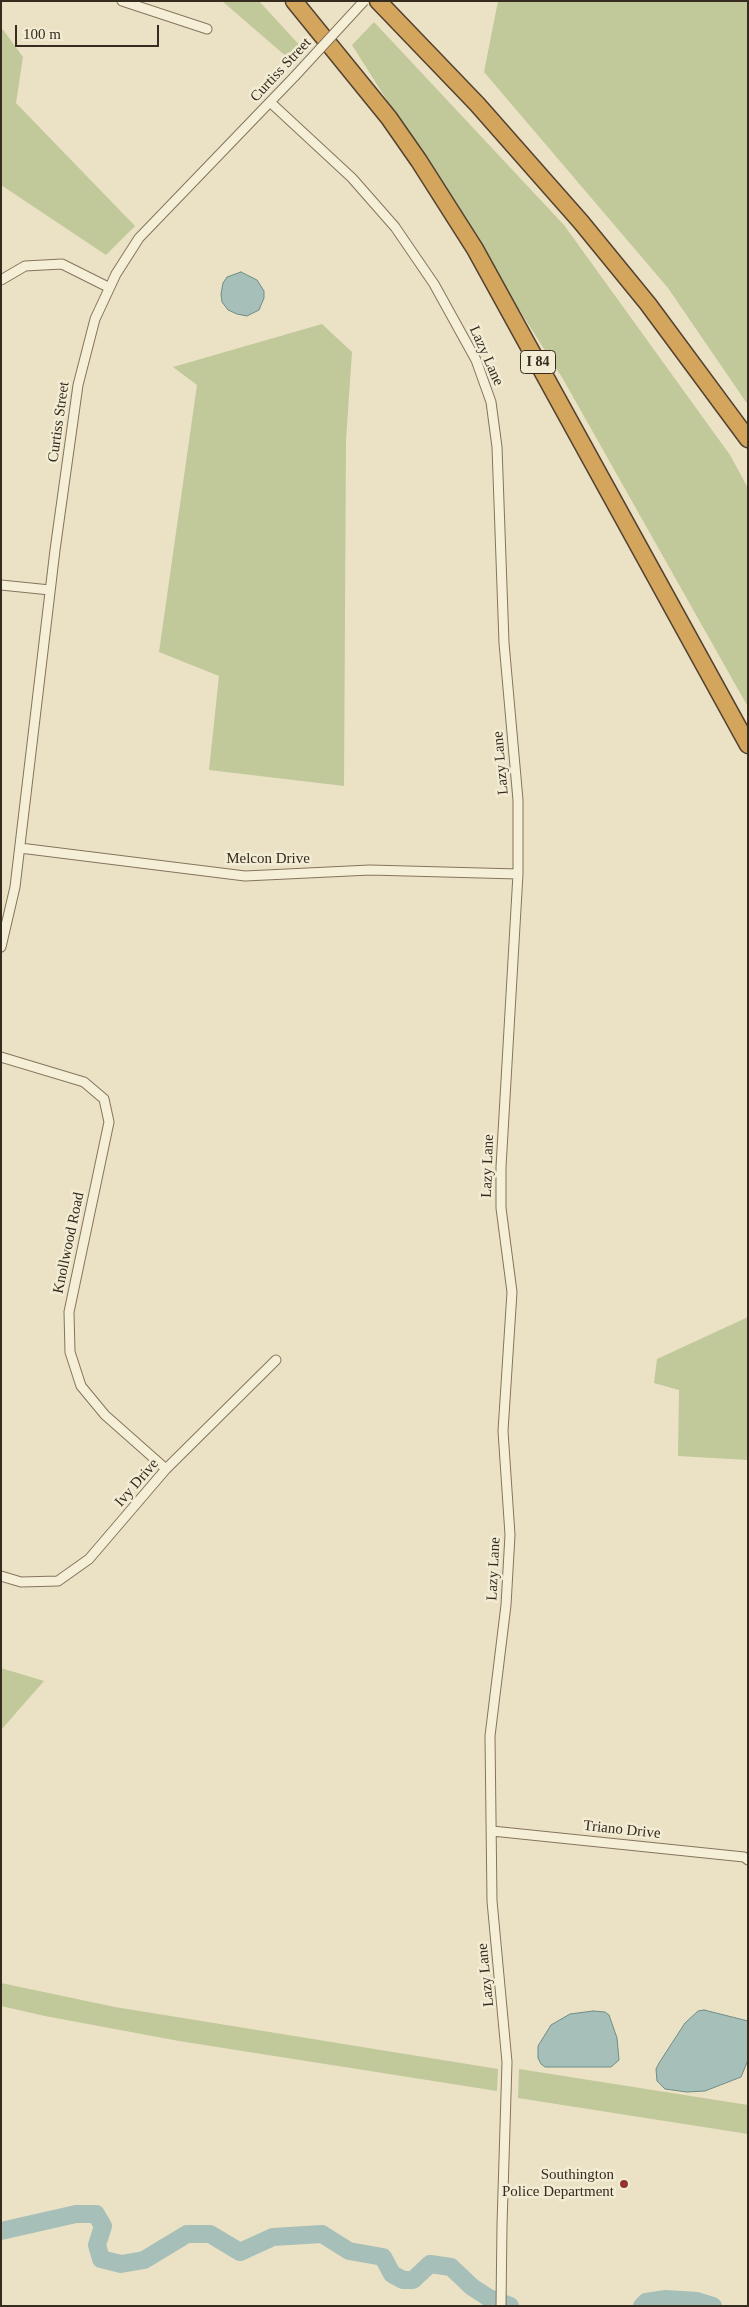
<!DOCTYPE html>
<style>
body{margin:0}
#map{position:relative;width:749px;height:2307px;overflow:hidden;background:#ebe2c5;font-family:Georgia,serif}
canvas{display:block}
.frame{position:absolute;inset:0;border:2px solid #362b1f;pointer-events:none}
.scale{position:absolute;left:15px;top:25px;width:144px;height:22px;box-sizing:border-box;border:2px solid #362b1f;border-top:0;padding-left:6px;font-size:15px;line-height:18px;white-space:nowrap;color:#362b1f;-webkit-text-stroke:4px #f3ecd4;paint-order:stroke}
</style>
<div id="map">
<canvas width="749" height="2307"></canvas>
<div class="frame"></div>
<div class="scale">100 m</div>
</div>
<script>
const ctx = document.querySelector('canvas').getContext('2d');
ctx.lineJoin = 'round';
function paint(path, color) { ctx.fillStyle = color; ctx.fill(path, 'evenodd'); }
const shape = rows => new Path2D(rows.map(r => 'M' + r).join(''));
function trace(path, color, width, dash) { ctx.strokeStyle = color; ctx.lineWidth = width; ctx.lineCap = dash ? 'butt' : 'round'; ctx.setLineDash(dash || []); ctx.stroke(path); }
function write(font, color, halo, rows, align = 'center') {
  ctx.font = font + ' Georgia,serif'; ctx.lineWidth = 5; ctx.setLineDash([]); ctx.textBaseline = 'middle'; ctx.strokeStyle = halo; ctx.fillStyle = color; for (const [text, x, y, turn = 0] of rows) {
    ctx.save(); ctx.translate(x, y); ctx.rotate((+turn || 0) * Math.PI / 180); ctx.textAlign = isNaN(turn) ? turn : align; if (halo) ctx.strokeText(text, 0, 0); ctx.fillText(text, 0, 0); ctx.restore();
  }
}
paint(shape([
 [222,1,259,1,303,49,288,58],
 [498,1,748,1,748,405,668,288,484,72],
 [374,22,564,225,730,455,748,488,748,707,563,379,352,45],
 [1,27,23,57,16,103,135,226,106,255,1,185],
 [322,324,352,352,346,441,344,786,209,770,219,676,159,652,197,385,173,367],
 [748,1317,748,1460,678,1456,679,1390,654,1383,657,1359],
 [1,1668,44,1681,1,1730],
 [1,1983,115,2007,498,2069,497,2091,179,2041,45,2016,1,2006],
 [519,2069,748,2105,748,2134,518,2098]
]), '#c1c89a');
const water = shape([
 [241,272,257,280,264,291,264,298,259,310,247,316,237,314,228,310,222,302,221,294,223,283,227,277,241,272],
 [704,2010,748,2021,748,2060,741,2077,705,2091,687,2092,665,2089,657,2081,656,2069,659,2063,685,2023,698,2011,704,2010],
 [593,2011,605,2012,609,2015,617,2038,619,2060,611,2067,545,2067,541,2064,538,2058,538,2046,551,2025,570,2014,593,2011]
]);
paint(water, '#a6bfb9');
trace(water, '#6e8c86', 1);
trace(shape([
 [1,2231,76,2214,96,2214,103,2226,97,2245,101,2259,121,2264,144,2260,187,2234,210,2234,240,2252,273,2237,322,2234,349,2251,383,2257,392,2274,403,2280,413,2280,430,2264,451,2267,472,2287,489,2298,510,2306],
 [642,2306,646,2302,666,2299,697,2301,713,2306]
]), '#a6bfb9', 18);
const street = shape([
 [122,1,207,29],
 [270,102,352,178,395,227,434,284,476,360,491,402,497,447,504,643,518,800,518,874,501,1167,501,1208,512,1292,503,1431,510,1535,506,1605,490,1736,492,1901,507,2062,502,2225,501,2306],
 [1,280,25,266,62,264,108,287],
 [1,585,50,590],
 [20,848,245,876,370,870,518,874],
 [1,947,15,887,55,550,78,385,95,319,116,274,139,238,295,76],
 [1,1057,84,1082,104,1099,109,1122,69,1312,70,1352,81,1386,105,1415,166,1469],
 [1,1576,21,1582,58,1581,89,1559,166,1469,276,1360],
 [492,1831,744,1857,748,1860]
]);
const highway = shape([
 [294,1,389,118,419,161,475,249,748,745],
 [378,1,477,104,581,222,648,304,748,439]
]);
trace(street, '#85745c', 11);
trace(highway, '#534230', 19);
trace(street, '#f6efd8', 9);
trace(highway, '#d4a55c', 16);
const streetBridge = shape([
 [295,76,364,1]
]);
trace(streetBridge, '#85745c', 11, []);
trace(streetBridge, '#f6efd8', 9);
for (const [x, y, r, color] of [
 [624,2184,5,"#903531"]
]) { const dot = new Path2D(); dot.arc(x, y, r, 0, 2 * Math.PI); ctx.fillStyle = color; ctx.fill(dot); trace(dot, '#f3ecd4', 2); }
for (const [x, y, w] of [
 [538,362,35]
]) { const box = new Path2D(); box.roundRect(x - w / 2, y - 11.5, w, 23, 4); ctx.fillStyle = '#f3ecd4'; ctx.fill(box); trace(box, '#362b1f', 1); }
write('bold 14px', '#362b1f', null, [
 ["I 84",538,362]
]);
write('15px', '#362b1f', '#f3ecd4', [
 ["Curtiss Street",281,70,-47],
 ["Lazy Lane",486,356,66],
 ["Curtiss Street",59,422,-82],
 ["Lazy Lane",501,763,-95],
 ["Melcon Drive",268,859],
 ["Lazy Lane",488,1166,-88],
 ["Knollwood Road",69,1243,-78],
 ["Ivy Drive",137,1483,-49],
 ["Lazy Lane",494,1569,-87],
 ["Triano Drive",622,1830,6],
 ["Lazy Lane",486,1975,-96]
]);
write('15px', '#362b1f', '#f3ecd4', [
 ["Southington",614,2175],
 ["Police Department",614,2192]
], 'right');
</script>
